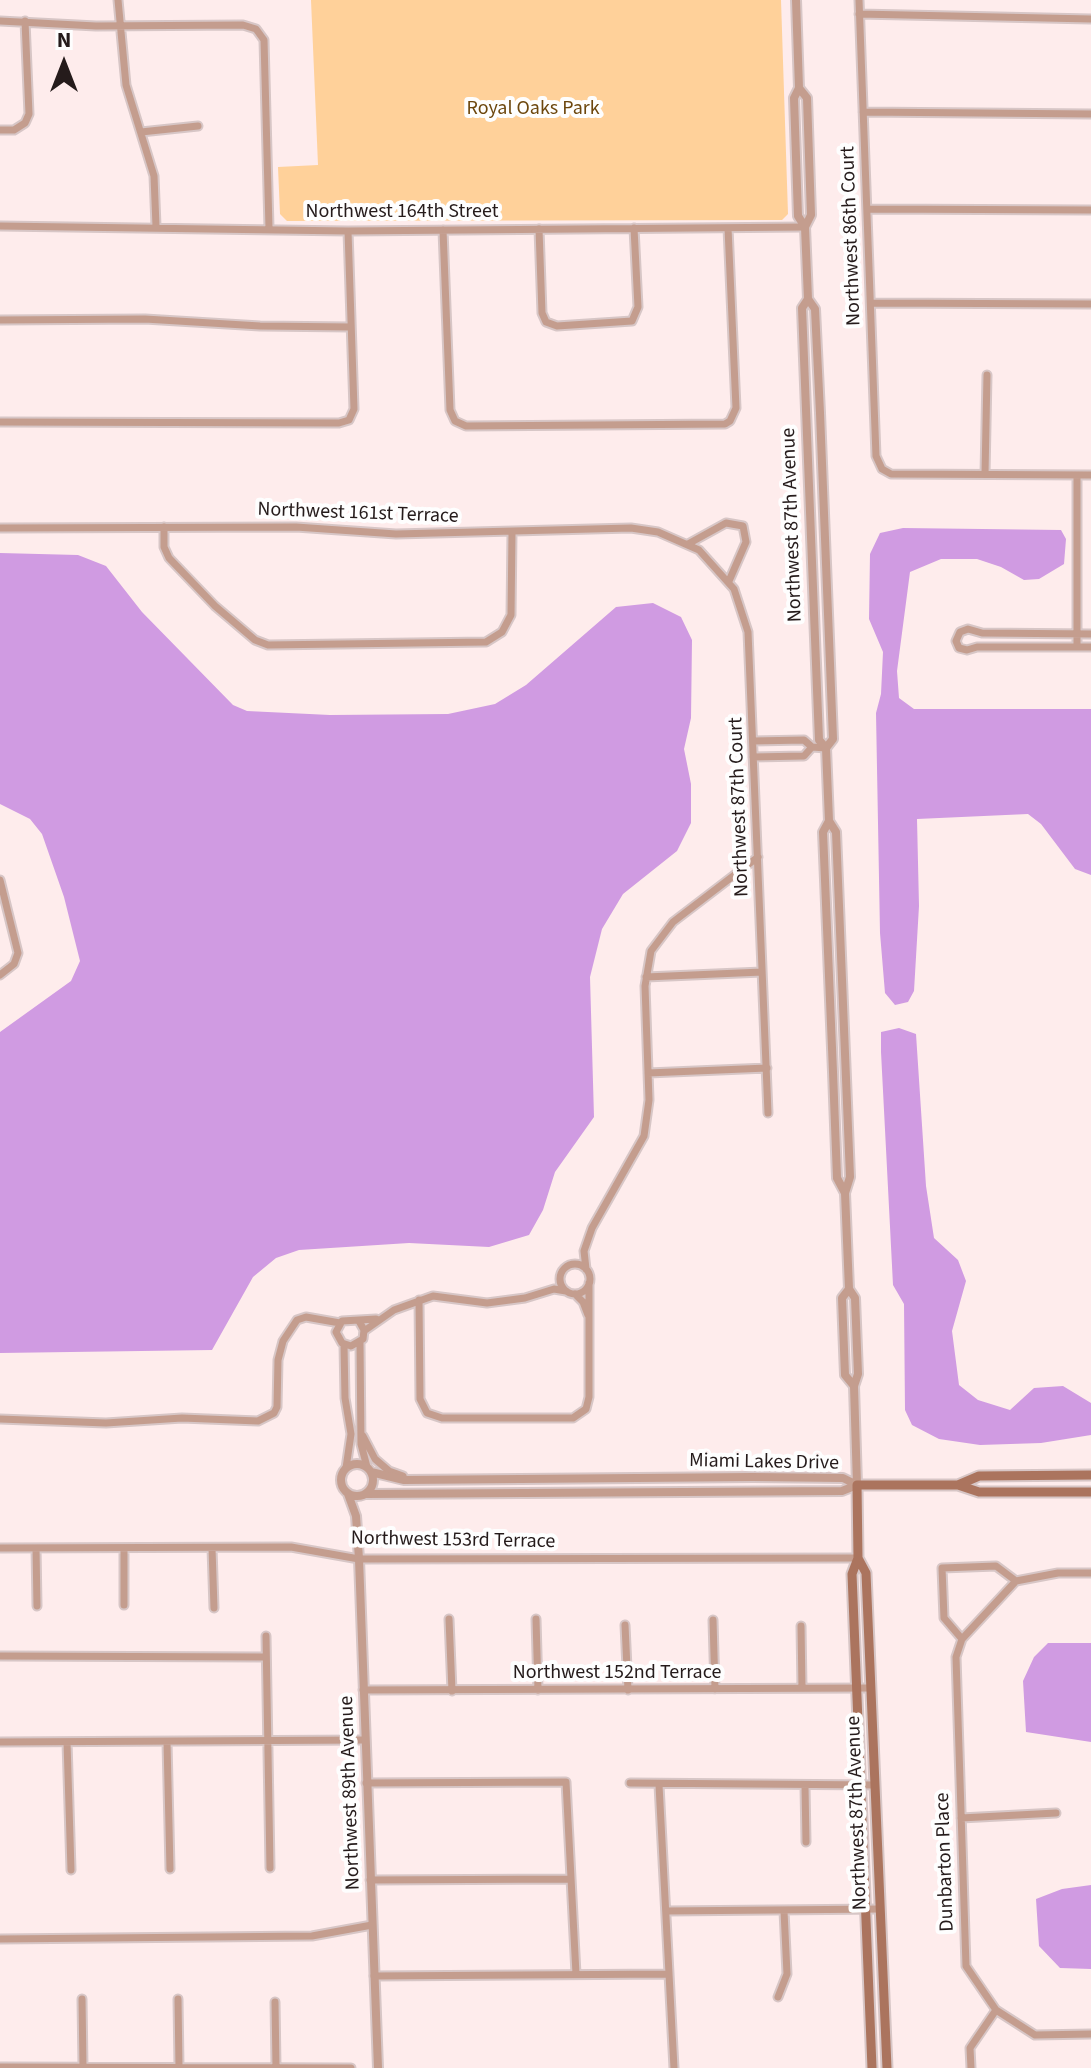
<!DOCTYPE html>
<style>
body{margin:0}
#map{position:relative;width:1091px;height:2068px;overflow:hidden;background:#feecec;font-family:"Source Sans 3",sans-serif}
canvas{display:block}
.north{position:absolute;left:24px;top:24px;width:80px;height:80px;-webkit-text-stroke:6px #fefefe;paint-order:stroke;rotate:0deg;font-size:22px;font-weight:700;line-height:32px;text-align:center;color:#251b1b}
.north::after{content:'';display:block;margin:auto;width:28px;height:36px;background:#251b1b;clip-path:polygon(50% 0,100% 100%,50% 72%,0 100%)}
</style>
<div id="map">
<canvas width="1091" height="2068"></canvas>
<div class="north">N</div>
</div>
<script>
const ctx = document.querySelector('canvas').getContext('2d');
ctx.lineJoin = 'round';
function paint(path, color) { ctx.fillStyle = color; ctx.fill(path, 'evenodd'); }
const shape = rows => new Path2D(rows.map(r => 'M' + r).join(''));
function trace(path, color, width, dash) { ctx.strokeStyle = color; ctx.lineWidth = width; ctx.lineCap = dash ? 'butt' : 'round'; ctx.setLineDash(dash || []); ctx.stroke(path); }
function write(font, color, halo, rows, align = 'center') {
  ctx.font = font + ' "Source Sans 3",sans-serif'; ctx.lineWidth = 8; ctx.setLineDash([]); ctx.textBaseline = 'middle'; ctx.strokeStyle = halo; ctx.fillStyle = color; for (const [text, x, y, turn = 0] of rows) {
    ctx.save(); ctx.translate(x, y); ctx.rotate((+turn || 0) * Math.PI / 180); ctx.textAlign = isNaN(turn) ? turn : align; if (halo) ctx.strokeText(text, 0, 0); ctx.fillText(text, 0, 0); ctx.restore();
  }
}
paint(shape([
 [311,0,781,0,788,214,782,220,287,221,280,214,278,167,318,165]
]), '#ffd19a');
paint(shape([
 [903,528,1061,530,1066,539,1064,564,1039,579,1024,580,1001,567,977,559,941,559,910,572,897,671,899,698,914,709,1091,709,1091,875,1075,869,1041,824,1028,814,917,819,919,906,914,991,908,1002,895,1005,885,993,880,933,876,713,881,694,883,652,869,619,870,554,880,533],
 [0,553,78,555,106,566,142,612,233,705,247,711,330,715,448,714,495,704,526,685,616,607,653,603,681,617,692,640,691,718,684,749,691,784,691,823,677,851,623,894,602,929,590,977,594,1117,555,1172,543,1210,529,1235,489,1247,409,1243,299,1250,276,1258,253,1277,212,1350,0,1353,0,1032,71,981,80,961,64,897,42,834,30,819,0,804],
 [899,1028,916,1034,926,1186,934,1238,958,1260,966,1281,952,1331,959,1385,978,1400,1010,1410,1034,1388,1063,1386,1091,1403,1091,1435,1041,1443,980,1445,939,1439,912,1425,905,1410,904,1304,893,1285,881,1052,881,1032],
 [1048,1643,1091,1643,1091,1742,1026,1732,1023,1681,1034,1657],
 [1091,1885,1091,1969,1060,1968,1039,1946,1036,1899,1062,1889]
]), '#d09be2');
const minor = shape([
 [118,0,126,85,154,176,156,226],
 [859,0,876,456,882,469,891,474,1091,475],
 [859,14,1091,19],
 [0,21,96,26,243,25,256,29,264,40,269,228],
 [863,112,1091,114],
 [0,130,14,130,25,123,29,114,25,21],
 [141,132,198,126],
 [868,209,1091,210],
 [0,226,348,231,805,227],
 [539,229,542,313,546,322,557,326,632,321,638,307,634,228],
 [443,230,450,410,455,421,466,426,725,424,730,421,736,408,728,228],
 [871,303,1091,304],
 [0,320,145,319,260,326,351,327],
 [0,422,339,423,349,420,354,409,348,231],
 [985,474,987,375],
 [164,527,164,547,169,558,215,606,255,640,268,645,486,642,502,632,511,615,512,533],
 [0,528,296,527,396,534,631,528,658,532,699,550,734,589,748,632,768,1113],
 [688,544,726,523,743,526,746,542,729,581],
 [1091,634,982,633,968,629,960,632,956,641,959,648,967,650,977,647,1091,647],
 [1077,647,1077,475],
 [753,741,804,740,812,747,826,748],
 [753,757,804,756,812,747],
 [0,880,18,953,14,964,0,975],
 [646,977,762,972],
 [648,1073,767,1068],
 '560 1279a15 15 0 1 1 30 0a15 15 0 1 1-30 0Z',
 [586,1269,584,1251,592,1228,644,1136,649,1100,645,986,651,951,673,922,758,857],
 [575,1294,583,1302,588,1315],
 [419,1300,420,1399,427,1413,442,1418,573,1418,586,1409,589,1397,589,1283],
 [359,1321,364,1330,363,1339,351,1346,342,1343,336,1332,342,1321,376,1319],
 [364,1331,394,1310,433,1296,487,1303,525,1298,554,1289,566,1291],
 [360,1343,361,1444,367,1467],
 [344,1345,345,1398,351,1434,346,1468],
 [0,1419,106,1423,182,1418,258,1421,274,1413,277,1407,278,1360,283,1341,297,1320,306,1317,340,1323],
 [363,1436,375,1459,389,1471,403,1476],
 [0,1548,291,1547,359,1559,858,1558],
 [36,1548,37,1606],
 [124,1548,124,1605],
 [212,1548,214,1608],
 [1016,1581,962,1639,956,1657,966,1966,996,2010,1035,2035,1091,2034],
 [1016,1581,1058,1573,1091,1573],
 [449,1619,452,1691],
 [536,1619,538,1690],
 [713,1620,715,1689],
 [625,1625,628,1690],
 [801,1626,802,1688],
 [266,1636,270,1868],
 [962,1639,944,1618,942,1568,996,1566,1016,1581],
 [0,1656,266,1657],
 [363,1690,871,1688],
 [0,1742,365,1740],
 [67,1742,71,1870],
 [167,1742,170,1869],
 [366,1783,566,1782,576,1974],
 [630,1783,875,1785],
 [659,1785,674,2068],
 [805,1786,806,1842],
 [961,1818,1056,1813],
 [370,1880,570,1879],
 [666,1911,880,1909],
 [0,1939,312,1936,372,1925],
 [374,1976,669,1974],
 [778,1997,787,1974,784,1911],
 [82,1999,83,2067],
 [178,1999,179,2067],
 [275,2002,276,2067],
 [0,2067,351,2068],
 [971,2068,970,2048,996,2010]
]);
const tertiary = shape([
 [796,0,799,88,794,98,798,216,805,227,808,299,815,309,820,413,833,739,826,748],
 [799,88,807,98,811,215,805,227],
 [808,299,802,308,819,740,826,748,829,821,836,832,850,1177,845,1193,849,1289,855,1298,858,1374,854,1386,857,1485],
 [829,821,823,832,833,1072,837,1178,845,1193],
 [849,1289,842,1298,845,1375,854,1386],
 '341 1480a16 16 0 1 1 32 0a16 16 0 1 1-32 0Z',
 [371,1472,404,1480,753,1477,843,1478,857,1485],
 [348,1494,356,1516,359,1559,378,2068],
 [366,1494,842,1491,857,1485]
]);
const secondary = shape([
 [958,1485,979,1476,1091,1475],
 [858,1558,866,1573,887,2068],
 [872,2068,852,1574,858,1558,857,1485,958,1485,979,1492,1091,1492]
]);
trace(minor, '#d7c6c6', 11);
trace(tertiary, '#d7c6c6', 12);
trace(secondary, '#d7c6c6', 13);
trace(minor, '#c49d8e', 7);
trace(tertiary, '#c49d8e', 8);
trace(secondary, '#ab745e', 9);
write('20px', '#6d470d', '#fefefe', [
 ["Royal Oaks Park",533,110]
]);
write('20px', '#251b1b', '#fefefe', [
 ["Northwest 164th Street",402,213],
 ["Northwest 86th Court",852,236,-92],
 ["Northwest 161st Terrace",358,514,2],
 ["Northwest 87th Avenue",793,525,-92],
 ["Northwest 87th Court",740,807,-92],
 ["Miami Lakes Drive",764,1463,1],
 ["Northwest 153rd Terrace",453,1541,1],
 ["Northwest 152nd Terrace",617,1674],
 ["Northwest 89th Avenue",351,1793,-92],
 ["Northwest 87th Avenue",858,1813,-92],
 ["Dunbarton Place",946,1862,-92]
]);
</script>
